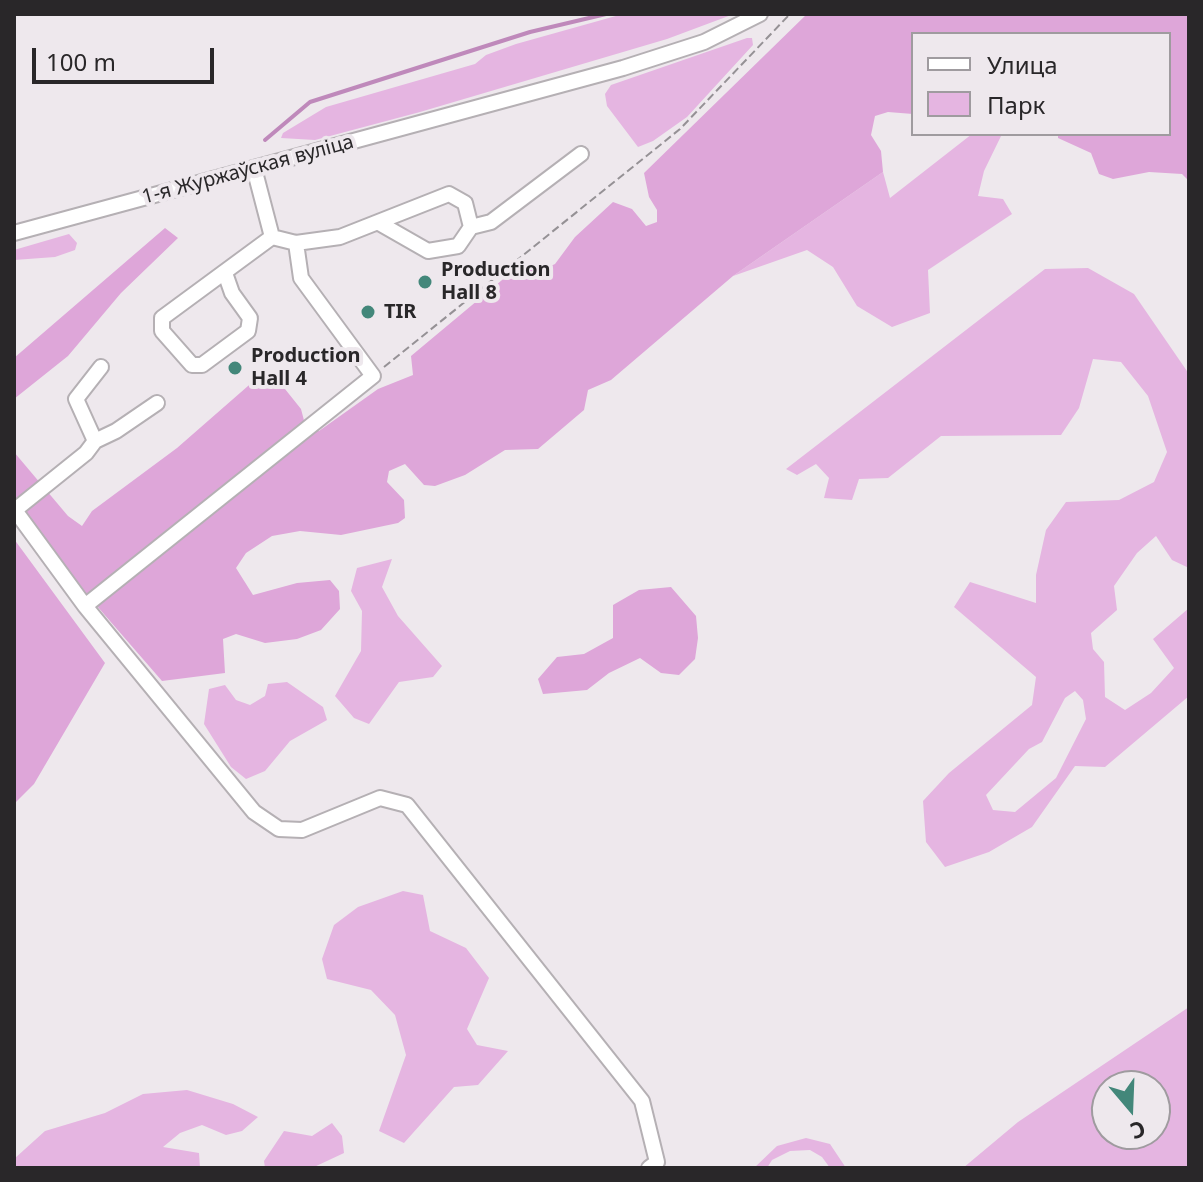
<!DOCTYPE html>
<meta charset="utf-8">
<style>
body{margin:0}
#map{position:relative;width:1203px;height:1182px;overflow:hidden;background:#eee8ed;font-family:"Noto Sans",sans-serif}
canvas{display:block}
.frame{position:absolute;inset:0;border:16px solid #292729;pointer-events:none}
.legend{position:absolute;left:911px;top:32px;width:260px;height:104px;box-sizing:border-box;background:#eee8ed;border:2px solid #9f9b9f;margin:0;padding:10px 14px;list-style:none;font-size:24px;color:#292729}
.legend li{display:flex;align-items:center;gap:16px;height:40px}
.legend b{width:40px;border:2px solid #9f9b9f}
.north{position:absolute;left:1091px;top:1070px;width:80px;height:80px;box-sizing:border-box;background:#eee8ed;border:2px solid #9f9b9f;border-radius:50%;rotate:161deg;font-size:22px;font-weight:700;line-height:32px;text-align:center;color:#292729}
.north::after{content:'';display:block;margin:auto;width:28px;height:36px;background:#43877a;clip-path:polygon(50% 0,100% 100%,50% 72%,0 100%)}
.scale{position:absolute;left:32px;top:48px;width:182px;height:36px;box-sizing:border-box;border:4px solid #292729;border-top:0;padding-left:10px;font-size:24px;line-height:28px;white-space:nowrap;color:#292729;-webkit-text-stroke:6px #eee8ed;paint-order:stroke}
</style>
<div id="map">
<canvas width="1203" height="1182"></canvas>
<div class="frame"></div>
<ul class="legend">
<li><b style="height:10px;background:#fff"></b>Улица</li>
<li><b style="height:22px;background:#e5b5e1"></b>Парк</li>
</ul>
<div class="north">С</div>
<div class="scale">100 m</div>
</div>
<script>
const ctx = document.querySelector('canvas').getContext('2d');
ctx.lineJoin = 'round';
function paint(path, color) { ctx.fillStyle = color; ctx.fill(path, 'evenodd'); }
const shape = rows => new Path2D(rows.map(r => 'M' + r).join(''));
function trace(path, color, width, dash) { ctx.strokeStyle = color; ctx.lineWidth = width; ctx.lineCap = dash ? 'butt' : 'round'; ctx.setLineDash(dash || []); ctx.stroke(path); }
function write(font, color, halo, rows, align = 'center') {
  ctx.font = font + ' "Noto Sans",sans-serif'; ctx.lineWidth = 8; ctx.setLineDash([]); ctx.textBaseline = 'middle'; ctx.strokeStyle = halo; ctx.fillStyle = color; for (const [text, x, y, turn = 0] of rows) {
    ctx.save(); ctx.translate(x, y); ctx.rotate((+turn || 0) * Math.PI / 180); ctx.textAlign = isNaN(turn) ? turn : align; if (halo) ctx.strokeText(text, 0, 0); ctx.fillText(text, 0, 0); ctx.restore();
  }
}
paint(shape([
 [623,14,734,14,667,39,420,112,315,140,281,138,283,133,326,107,475,64,486,55,516,44],
 [747,38,752,38,753,45,687,117,653,141,638,147,607,106,605,94,611,85],
 [972,134,1002,134,984,171,978,196,1003,199,1012,214,928,270,930,313,892,327,857,306,833,267,807,250,733,276,883,172,890,198],
 [69,234,77,243,75,250,55,257,14,260,14,250],
 [1088,268,1134,294,1189,374,1189,568,1172,560,1156,536,1137,553,1114,586,1117,610,1091,633,1093,649,1104,662,1105,697,1125,710,1151,693,1174,668,1153,639,1189,608,1189,696,1105,767,1075,766,1032,827,989,852,945,867,926,842,923,801,949,773,1032,705,1036,677,954,607,970,582,1036,603,1036,575,1046,530,1066,502,1119,500,1154,482,1167,452,1148,396,1121,362,1093,359,1079,408,1061,435,941,436,888,478,859,479,852,500,824,498,829,478,816,464,797,475,786,469,1045,269],
 [1075,691,1083,700,1086,719,1056,778,1015,812,993,810,986,795,1029,749,1042,742,1065,698],
 [392,559,382,587,398,616,442,666,433,677,399,682,369,724,354,718,335,696,361,651,362,611,351,591,357,568],
 [287,682,323,707,327,720,290,741,265,771,246,779,231,767,204,724,209,689,225,685,236,700,250,705,265,696,268,684],
 [403,891,423,895,430,931,466,948,489,978,467,1029,477,1045,508,1051,478,1085,454,1087,404,1143,379,1131,406,1055,395,1015,371,990,327,979,322,959,334,925,358,907],
 [1189,1007,1189,1168,963,1168,1018,1122],
 [1107,1086,1155,1086,1155,1134,1107,1134],
 [187,1090,233,1104,258,1117,242,1131,226,1135,202,1125,180,1133,163,1147,199,1153,200,1168,14,1168,14,1159,45,1131,105,1113,143,1094],
 [332,1123,342,1136,344,1153,312,1168,265,1168,264,1161,284,1131,312,1136],
 [806,1138,830,1144,846,1168,830,1168,822,1157,810,1150,790,1151,772,1160,767,1168,754,1168,777,1146]
]), '#e5b5e1');
paint(shape([
 [807,14,1189,14,1189,181,1182,174,1149,172,1113,179,1099,174,1091,153,1058,138,1058,134,1169,134,1169,34,913,34,913,114,888,112,875,116,871,135,881,151,883,172,733,276,611,380,588,390,584,410,538,449,505,450,465,475,435,486,424,485,405,464,389,471,387,482,404,500,405,518,398,523,341,535,300,531,272,536,246,553,236,568,253,595,297,583,330,580,339,591,340,609,321,630,297,639,265,643,236,634,223,639,225,673,162,681,90,598,14,499,14,452,68,516,82,526,92,511,177,448,264,372,277,379,301,409,306,428,319,431,378,389,413,375,411,356,514,270,542,270,555,264,575,237,613,202,632,209,646,226,657,222,657,210,649,197,644,173],
 [165,228,178,238,121,293,68,356,14,399,14,358],
 [14,539,105,663,34,784,14,804],
 [671,587,696,616,698,638,695,659,679,675,661,673,640,658,609,673,587,690,543,694,538,679,557,657,584,654,613,638,613,605,639,590]
]), '#dea6d9');
trace(shape([
 [265,140,310,102,530,32,606,14]
]), '#bf89bb', 4);
const minor = shape([
 [471,227,491,222,581,154],
 [14,233,623,68,704,42,760,14],
 [272,237,296,243,340,237,449,194,465,203,471,227,458,246,428,251,379,223],
 [225,273,232,293,250,318,248,331,202,365,192,365,162,331,162,318,272,237,254,168],
 [95,441,76,399,101,367],
 [14,509,85,606,254,812,279,829,302,830,380,798,407,805,642,1101,657,1162,649,1168],
 [15,510,86,453,95,441,116,431,157,403],
 [85,606,373,376,301,278,296,243]
]);
trace(minor, '#b5b0b4', 18);
trace(shape([
 [384,367,680,129,790,14]
]), '#959195', 2, [8, 4]);
trace(minor, '#fff', 14);
for (const [x, y, r, color] of [
 [425,282,8,"#43877a"],
 [368,312,8,"#43877a"],
 [235,368,8,"#43877a"]
]) { const dot = new Path2D(); dot.arc(x, y, r, 0, 2 * Math.PI); ctx.fillStyle = color; ctx.fill(dot); trace(dot, '#eee8ed', 3); }
write('20px', '#292729', '#eee8ed', [
 ["1-я Журжаўская вуліца",248,170,-15]
]);
write('bold 20px', '#292729', '#eee8ed', [
 ["Production",441,270],
 ["Hall 8",441,293],
 ["TIR",384,312],
 ["Production",251,356],
 ["Hall 4",251,379]
], 'left');
</script>
